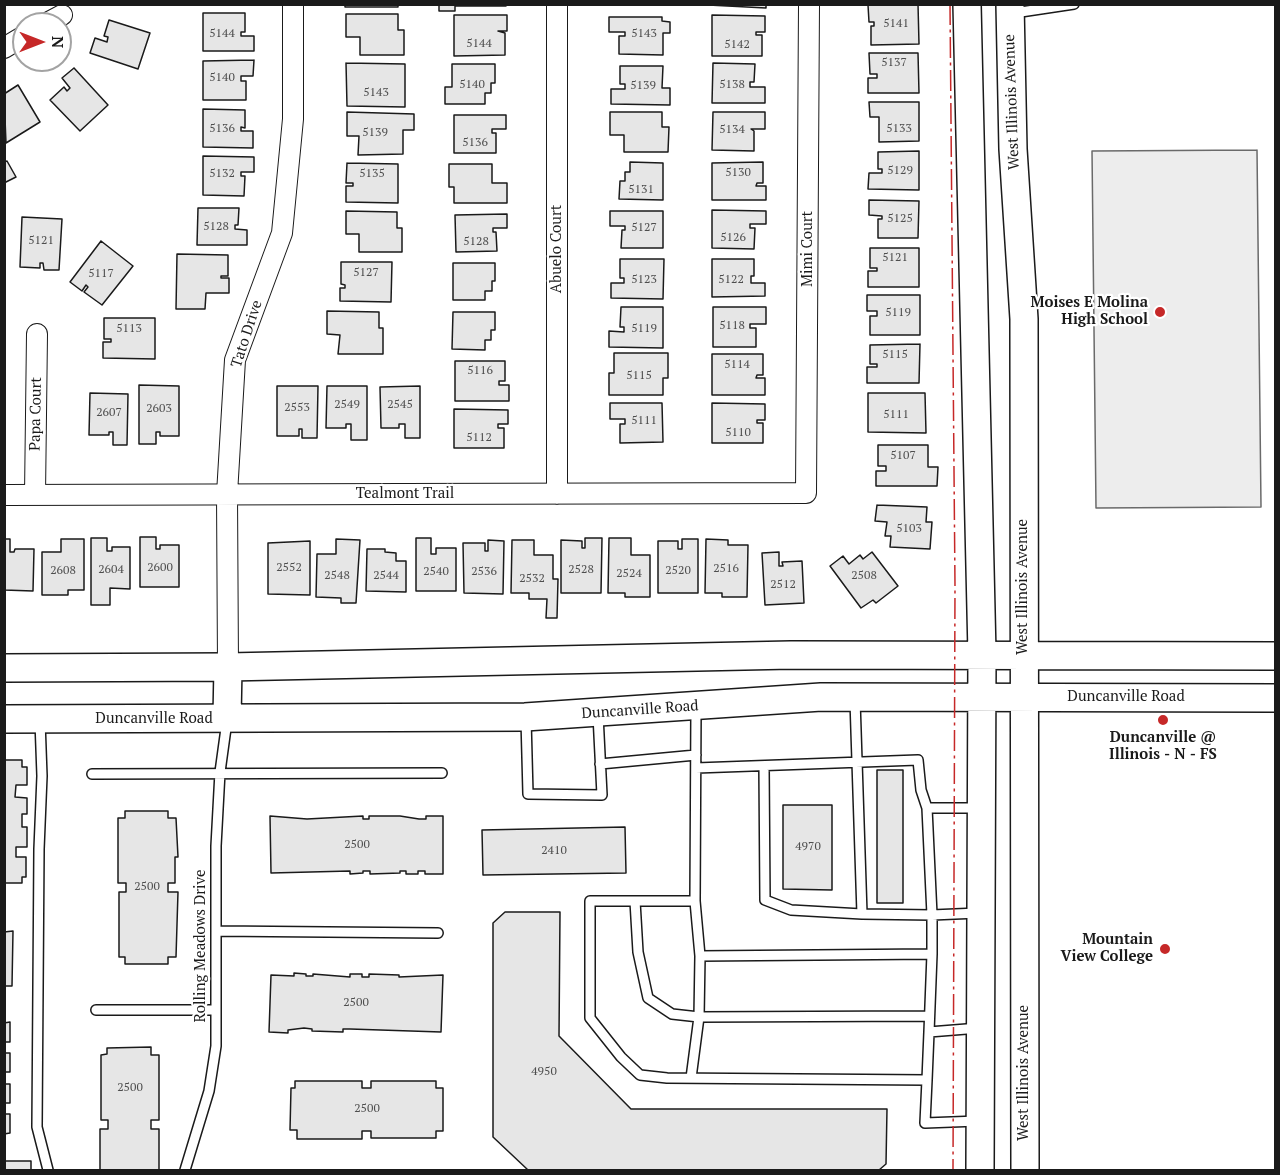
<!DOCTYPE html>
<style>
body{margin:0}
#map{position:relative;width:1280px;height:1175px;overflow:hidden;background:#fff;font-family:"PT Serif",serif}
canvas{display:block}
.frame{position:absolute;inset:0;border:6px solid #1a1a1a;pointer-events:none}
.north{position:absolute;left:12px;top:12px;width:60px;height:60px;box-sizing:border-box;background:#fff;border:2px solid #a3a3a3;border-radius:50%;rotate:90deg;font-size:16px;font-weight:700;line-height:24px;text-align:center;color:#1a1a1a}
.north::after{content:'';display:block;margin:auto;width:21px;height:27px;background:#c62828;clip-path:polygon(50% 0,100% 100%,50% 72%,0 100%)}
</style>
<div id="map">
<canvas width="1280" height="1175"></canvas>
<div class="frame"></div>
<div class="north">N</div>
</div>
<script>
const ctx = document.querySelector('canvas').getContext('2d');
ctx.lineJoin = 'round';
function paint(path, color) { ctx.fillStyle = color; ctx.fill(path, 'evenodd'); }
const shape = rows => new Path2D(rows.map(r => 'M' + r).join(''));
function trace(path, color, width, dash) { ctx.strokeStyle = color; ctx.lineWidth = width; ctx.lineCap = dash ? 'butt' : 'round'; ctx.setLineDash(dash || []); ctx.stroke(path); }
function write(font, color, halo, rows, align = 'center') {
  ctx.font = font + ' "PT Serif",serif'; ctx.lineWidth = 4.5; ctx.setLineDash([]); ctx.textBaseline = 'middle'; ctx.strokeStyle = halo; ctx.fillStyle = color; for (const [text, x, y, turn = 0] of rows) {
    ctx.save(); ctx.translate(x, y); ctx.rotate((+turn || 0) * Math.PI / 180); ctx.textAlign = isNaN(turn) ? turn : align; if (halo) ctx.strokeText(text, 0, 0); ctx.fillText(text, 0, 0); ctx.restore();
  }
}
const built = shape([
 [1257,150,1261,507,1096,508,1092,151,1257,150]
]);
paint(built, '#ededed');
trace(built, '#6a6a6a', 1.5);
const building = shape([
 [345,4,398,4,398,7,345,7,345,4],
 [439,4,506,4,506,6,455,6,455,11,439,11,439,4],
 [689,4,766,4,766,8,689,4],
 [918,4,919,44,871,45,871,26,874,26,874,22,869,22,868,5,918,4],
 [203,13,245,13,245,32,241,32,241,36,254,36,254,51,203,51,203,13],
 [346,14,398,14,398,30,404,30,404,55,360,55,360,37,346,37,346,14],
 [454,15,507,15,507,31,498,31,505,33,505,55,454,56,454,15],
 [712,15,765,16,765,32,756,32,756,35,762,35,762,56,712,56,712,15],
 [609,17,662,17,662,21,670,22,670,33,663,33,663,55,619,54,619,36,625,36,625,32,609,32,609,17],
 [109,20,150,33,138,69,90,53,95,38,107,42,108,37,104,36,109,20],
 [869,53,918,53,919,93,868,93,868,78,877,78,877,74,870,74,869,53],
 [254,60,253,76,241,76,241,81,246,81,246,100,203,100,203,61,254,60],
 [346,63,405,64,405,107,347,106,346,63],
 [713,63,755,64,754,82,750,82,750,87,765,87,765,103,712,103,713,63],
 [452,64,495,64,495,83,491,83,491,93,485,93,485,104,445,104,445,87,452,87,452,64],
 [620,66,663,66,662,88,670,88,670,105,611,104,611,89,625,89,625,84,620,84,620,66],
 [74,68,108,105,80,131,50,100,64,87,67,91,70,88,62,78,74,68],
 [18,85,40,122,6,143,4,94,18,85],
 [869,102,919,102,919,141,879,142,879,117,870,117,869,102],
 [203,109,245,110,245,128,241,127,241,131,253,131,253,148,203,147,203,109],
 [347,112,414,114,414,130,403,130,403,154,358,155,359,136,347,136,347,112],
 [610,112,662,112,662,127,669,127,668,152,624,152,624,135,610,135,610,112],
 [713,112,765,112,765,129,751,129,754,131,754,151,712,150,713,112],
 [454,115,506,115,506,129,492,129,492,133,496,133,496,153,454,153,454,115],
 [919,151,919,190,868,189,869,173,882,173,882,169,878,169,878,152,919,151],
 [203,156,254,157,254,172,241,172,241,176,245,176,244,196,203,195,203,156],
 [7,161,16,177,4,183,4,162,7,161],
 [630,162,663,163,663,200,619,199,620,181,625,181,625,172,630,172,630,162],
 [763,162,763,183,757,183,756,186,766,186,766,200,712,200,712,163,763,162],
 [347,163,398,164,398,203,346,202,346,186,353,186,353,183,346,183,347,163],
 [449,164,492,164,492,183,507,183,507,203,454,203,454,187,449,187,449,164],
 [869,200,919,201,918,238,878,238,878,219,882,219,882,216,869,215,869,200],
 [198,208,239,208,238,225,235,225,235,229,247,230,247,245,197,245,198,208],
 [712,210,766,211,766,224,750,224,750,228,755,228,754,249,712,248,712,210],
 [346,211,397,212,397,228,402,228,402,252,359,252,359,234,346,234,346,211],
 [610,211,663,211,663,248,621,248,622,230,625,230,625,226,610,226,610,211],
 [507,214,507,228,493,228,493,232,496,232,497,251,456,252,455,215,507,214],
 [22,217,62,219,59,270,44,270,43,263,40,263,40,268,20,267,22,217],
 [101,241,133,266,102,305,84,292,88,287,86,285,82,291,70,282,101,241],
 [870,248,919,248,919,287,868,287,868,271,877,271,877,268,870,268,870,248],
 [177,254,228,255,228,276,221,276,221,278,229,278,229,293,206,293,205,309,176,309,177,254],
 [620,259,664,259,663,299,611,298,611,283,624,283,624,278,620,278,620,259],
 [712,259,754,259,754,276,751,276,751,283,765,283,765,296,712,297,712,259],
 [341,262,392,262,391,302,340,301,340,288,345,288,345,285,341,284,341,262],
 [453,263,495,263,495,281,492,281,492,291,485,291,485,300,453,300,453,263],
 [867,295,920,295,920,335,870,335,870,316,877,316,877,311,867,311,867,295],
 [621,307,663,307,663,348,609,347,609,331,624,332,624,327,620,327,621,307],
 [713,307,766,307,766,324,750,324,750,328,756,328,756,347,713,347,713,307],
 [327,311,379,312,379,328,383,328,383,354,338,354,340,335,327,334,327,311],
 [453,312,495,312,495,330,491,330,491,340,485,340,485,350,452,349,453,312],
 [104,318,155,318,155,359,103,358,103,342,111,342,111,339,104,339,104,318],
 [920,344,919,383,867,383,867,367,877,367,877,364,870,364,870,345,920,344],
 [614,353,668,353,668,378,663,378,663,395,609,395,609,373,614,373,614,353],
 [712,354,763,354,763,375,757,375,756,378,765,378,765,395,712,395,712,354],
 [455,361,505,361,505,381,499,381,499,385,509,385,509,401,455,401,455,361],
 [139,385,179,386,179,436,160,436,160,432,156,432,156,444,139,444,139,385],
 [277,386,318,386,317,438,302,438,302,429,299,429,299,436,277,436,277,386],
 [327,386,367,386,367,440,351,440,351,424,346,424,346,428,326,428,327,386],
 [420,386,420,438,405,438,405,424,399,424,399,428,381,428,380,387,420,386],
 [90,393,128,394,127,445,113,445,113,432,109,432,109,435,89,435,90,393],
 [868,393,925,393,926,433,868,432,868,393],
 [610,403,662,403,663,442,620,443,620,424,625,424,625,419,610,419,610,403],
 [712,403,765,404,765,420,757,420,757,423,763,423,763,443,712,443,712,403],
 [454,409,508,410,508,424,498,424,498,428,504,428,504,448,454,448,454,409],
 [878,445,928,445,928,467,938,467,937,486,876,486,876,471,886,471,886,466,878,466,878,445],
 [877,505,927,507,926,522,932,522,930,549,890,547,891,536,885,536,887,522,875,521,877,505],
 [140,537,156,537,156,549,160,549,160,545,179,545,179,587,140,587,140,537],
 [91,538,107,538,107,551,112,551,112,547,130,547,130,589,110,588,110,605,91,605,91,538],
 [416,538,431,538,431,554,436,554,436,548,456,548,456,591,416,591,416,538],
 [585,538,602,538,601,593,561,593,561,540,582,541,582,548,585,548,585,538],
 [609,538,631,538,631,555,650,555,650,597,625,597,625,593,608,593,609,538],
 [4,539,10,539,10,552,14,552,15,549,34,549,33,591,4,590,4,539],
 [61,539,84,539,84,590,68,590,68,595,42,595,42,552,61,552,61,539],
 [336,539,360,540,356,603,341,603,341,598,316,597,317,554,336,554,336,539],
 [682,539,698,539,698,593,658,593,658,541,678,541,678,549,682,549,682,539],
 [706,539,728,540,728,545,748,545,747,597,722,597,722,593,705,593,706,539],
 [488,540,504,541,503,594,464,593,463,543,485,543,485,551,488,551,488,540],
 [512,540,534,540,534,555,553,555,553,579,558,579,557,618,546,618,547,599,529,599,529,593,511,593,512,540],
 [310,541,310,595,268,594,268,543,310,541],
 [367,549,385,549,385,552,396,553,396,561,406,561,406,592,366,591,367,549],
 [779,552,779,566,783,566,782,562,802,561,804,603,765,605,762,553,779,552],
 [872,552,898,586,876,603,873,600,861,608,830,566,843,556,849,564,860,555,863,559,872,552],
 [4,760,22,760,22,767,27,767,27,785,16,785,15,797,27,798,27,814,22,814,22,827,27,827,27,847,16,847,16,857,26,857,26,877,22,877,22,883,4,883,4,760],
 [877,770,903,770,903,903,877,903,877,770],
 [783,805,832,805,832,890,783,889,783,805],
 [125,811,168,811,168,818,176,818,178,857,175,857,175,883,168,883,168,892,178,892,176,957,168,957,168,964,125,964,125,957,119,957,119,892,126,892,126,883,118,883,118,818,125,818,125,811],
 [270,816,307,819,363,816,363,819,369,819,369,816,400,816,419,819,426,819,426,816,443,816,443,874,425,874,425,871,418,871,418,874,406,874,406,871,400,871,400,873,370,874,370,871,363,871,363,873,350,874,350,871,271,873,270,816],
 [625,827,626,873,483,875,482,830,625,827],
 [505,912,560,912,559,1036,631,1109,887,1109,886,1164,879,1170,528,1170,493,1137,493,923,505,912],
 [13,931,12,986,4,986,4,932,13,931],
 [294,973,306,974,306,976,313,976,313,974,350,977,350,974,362,974,362,977,369,977,369,974,399,975,399,977,443,975,441,1032,350,1029,343,1029,343,1032,312,1031,312,1029,304,1028,288,1030,288,1033,269,1032,271,975,294,976,294,973],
 [10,1022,10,1042,4,1042,4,1023,10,1022],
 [151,1047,151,1055,159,1055,159,1120,151,1120,151,1129,159,1129,159,1170,100,1170,100,1129,108,1129,108,1120,101,1120,101,1055,107,1054,107,1048,151,1047],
 [4,1053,10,1053,10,1072,4,1072,4,1053],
 [295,1081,362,1081,362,1088,371,1088,371,1081,436,1081,436,1088,443,1088,443,1131,436,1131,436,1138,371,1138,371,1131,362,1131,362,1139,297,1139,297,1130,290,1130,291,1088,295,1088,295,1081],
 [4,1084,10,1084,10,1103,4,1103,4,1084],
 [4,1114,10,1114,10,1133,4,1134,4,1114],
 [4,1161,31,1161,31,1170,4,1170,4,1161]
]);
paint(building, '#e6e6e6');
trace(building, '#1a1a1a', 1.5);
const lane = shape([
 [1014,13,1074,4],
 [855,700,862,914,932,915,932,954],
 [526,719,528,794,602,795,598,715],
 [40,721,42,776,39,849,37,1127,48,1170],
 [600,764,696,755],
 [764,766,765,900,791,910,862,914],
 [696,768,918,760,921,790,927,808,979,808],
 [92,774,442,773],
 [927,808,932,915,978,913],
 [635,901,638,952,648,998,672,1014,699,1017,929,1016],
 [695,901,696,708],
 [216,931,438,933],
 [96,1010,216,1010],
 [691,1078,699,1017,700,956],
 [927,1080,929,1032],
 [978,1121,925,1123,927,1080,667,1078,640,1075,621,1057,590,1018,590,901,695,901,700,956,932,954,929,1032,979,1028],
 [185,1170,209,1091,216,1046,216,846,220,772,227,721]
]);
const street = shape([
 [557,4,557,494],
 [45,24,62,15],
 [4,48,24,36],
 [4,495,806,493,809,4],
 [35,495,37,334],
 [228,667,227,494,235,360,282,233,293,119,293,4]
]);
const secondary = shape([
 [967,4,982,654,980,1170],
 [1010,4,1013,149,1024,319,1025,1170],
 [4,668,228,667,791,655,1276,656],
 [227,718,228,667],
 [4,719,525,717,821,697,1276,698]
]);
trace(lane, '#1a1a1a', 12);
trace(street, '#1a1a1a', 22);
trace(secondary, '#1a1a1a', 30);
trace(lane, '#fff', 9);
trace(street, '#fff', 20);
trace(secondary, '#fff', 27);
trace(shape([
 [950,4,955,586,953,1170]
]), '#c62828', 1.5, [21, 4.5, 3, 4.5]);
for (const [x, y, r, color] of [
 [1160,312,6,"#c62828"],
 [1163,720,6,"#c62828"],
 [1165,949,6,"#c62828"]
]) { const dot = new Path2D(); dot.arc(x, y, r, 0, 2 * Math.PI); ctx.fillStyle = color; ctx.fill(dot); trace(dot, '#fff', 2); }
write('12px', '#4d4d4d', null, [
 ["5141",896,24],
 ["5144",222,34],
 ["5143",644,34],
 ["5144",479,44],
 ["5142",737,45],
 ["5137",894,63],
 ["5140",222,78],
 ["5140",472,85],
 ["5138",732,85],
 ["5139",643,86],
 ["5143",376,93],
 ["5136",222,129],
 ["5133",899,129],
 ["5134",732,130],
 ["5139",375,133],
 ["5136",475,143],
 ["5129",900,171],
 ["5130",738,173],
 ["5132",222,174],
 ["5135",372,174],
 ["5131",641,190],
 ["5125",900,219],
 ["5128",216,227],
 ["5127",644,228],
 ["5126",733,238],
 ["5121",41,241],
 ["5128",476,242],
 ["5121",895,258],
 ["5127",366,273],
 ["5117",101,274],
 ["5123",644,280],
 ["5122",731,280],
 ["5119",898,313],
 ["5118",732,326],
 ["5113",129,329],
 ["5119",644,329],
 ["5115",895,355],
 ["5114",737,365],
 ["5116",480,371],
 ["5115",639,376],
 ["2549",347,405],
 ["2545",400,405],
 ["2553",297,408],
 ["2603",159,409],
 ["2607",109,413],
 ["5111",896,415],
 ["5111",644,421],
 ["5110",738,433],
 ["5112",479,438],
 ["5107",903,456],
 ["5103",909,529],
 ["2600",160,568],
 ["2552",289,568],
 ["2516",726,569],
 ["2604",111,570],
 ["2528",581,570],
 ["2608",63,571],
 ["2520",678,571],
 ["2540",436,572],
 ["2536",484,572],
 ["2524",629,574],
 ["2548",337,576],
 ["2544",386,576],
 ["2508",864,576],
 ["2532",532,579],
 ["2512",783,585],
 ["2500",357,845],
 ["4970",808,847],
 ["2410",554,851],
 ["2500",147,887],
 ["2500",356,1003],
 ["4950",544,1072],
 ["2500",130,1088],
 ["2500",367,1109]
]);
write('15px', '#1a1a1a', '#fff', [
 ["West Illinois Avenue",1012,102,-92],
 ["Abuelo Court",557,249,-90],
 ["Mimi Court",808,249,-90],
 ["Tato Drive",247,334,-72],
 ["Papa Court",36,414,-89],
 ["Tealmont Trail",405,494],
 ["West Illinois Avenue",1023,587,-90],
 ["Duncanville Road",1126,697],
 ["Duncanville Road",640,710,-4],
 ["Duncanville Road",154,719],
 ["Rolling Meadows Drive",201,946,-90],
 ["West Illinois Avenue",1024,1073,-90]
]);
write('bold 15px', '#1a1a1a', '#fff', [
 ["Moises E Molina",1148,303],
 ["High School",1148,320],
 ["Duncanville @",1163,738,"center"],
 ["Illinois - N - FS",1163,755,"center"],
 ["Mountain",1153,940],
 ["View College",1153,957]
], 'right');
</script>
